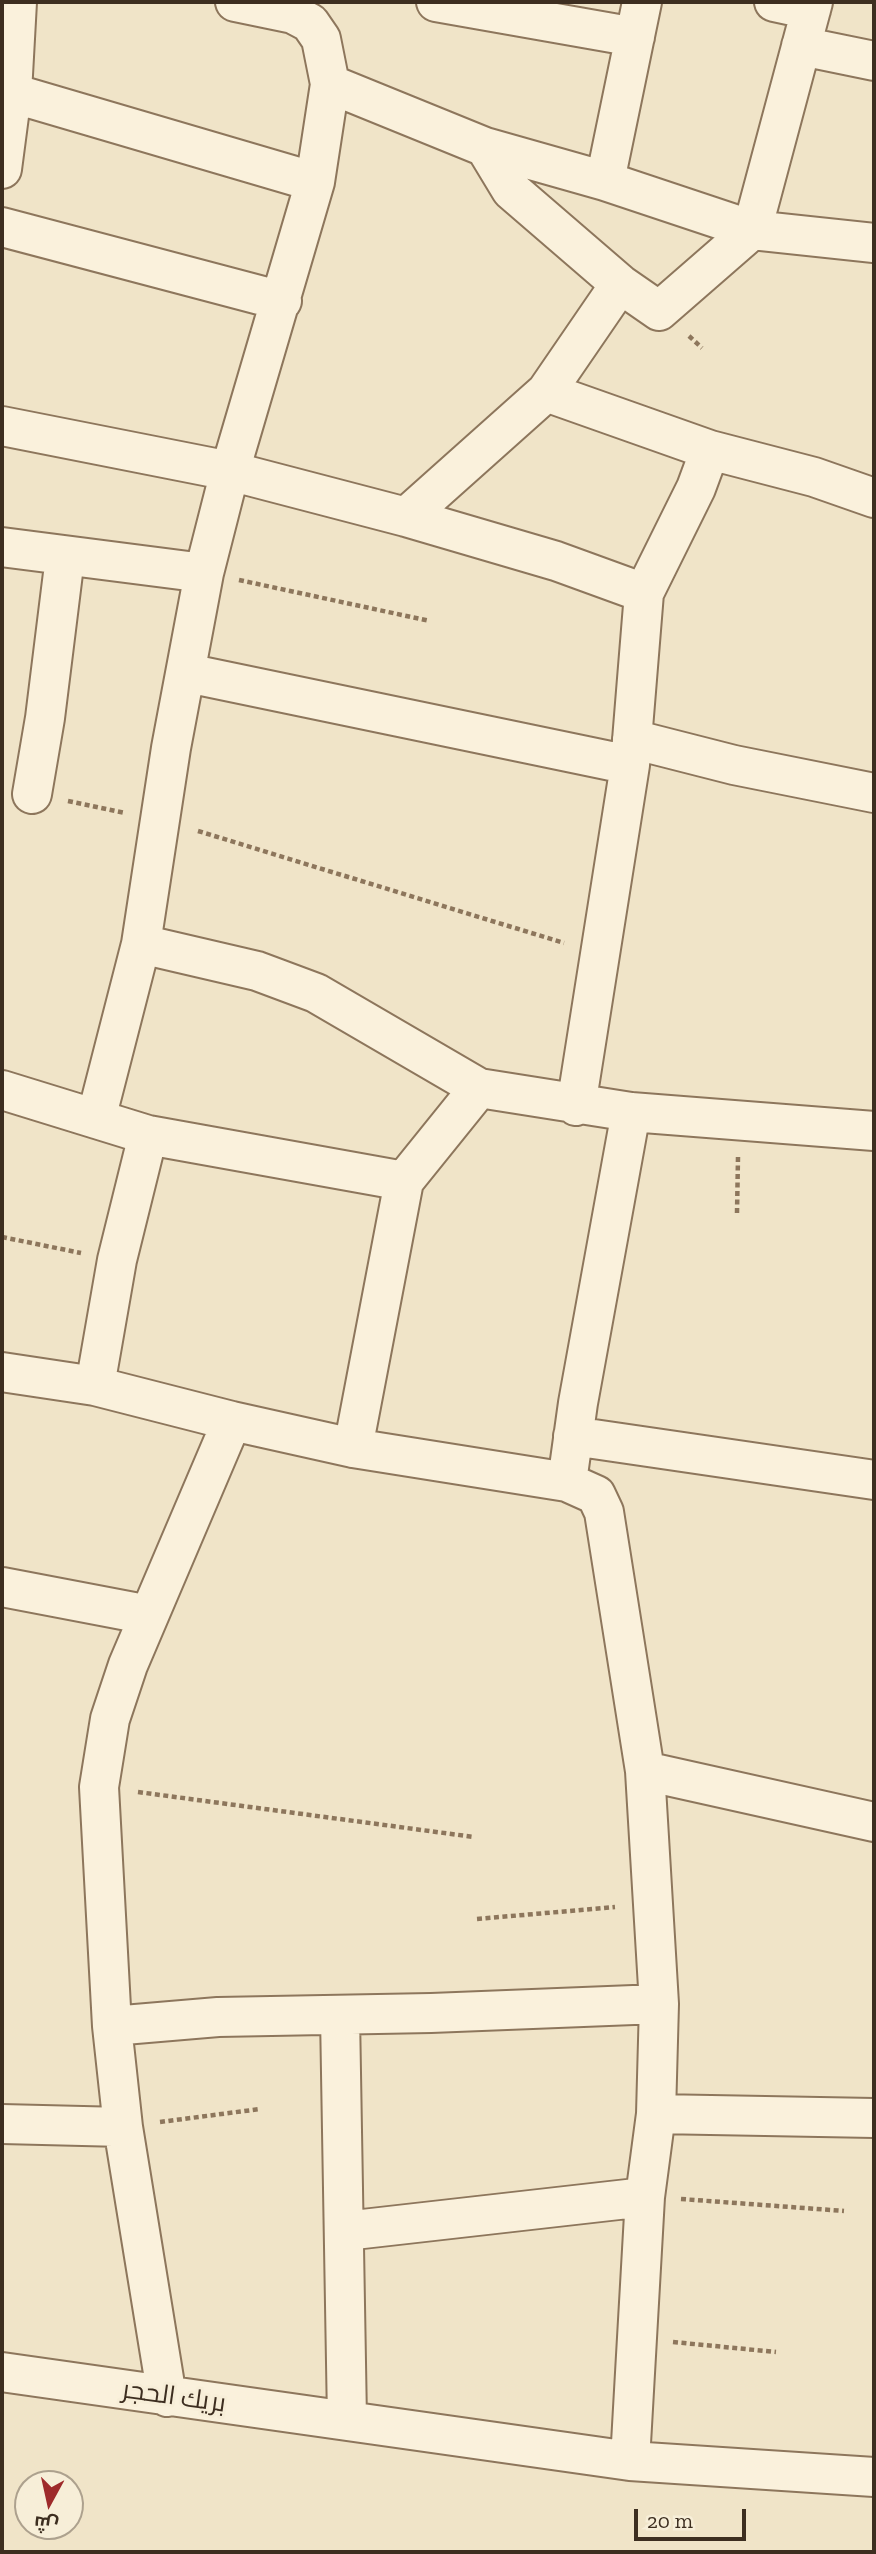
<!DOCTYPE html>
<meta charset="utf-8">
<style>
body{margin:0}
#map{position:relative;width:876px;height:2554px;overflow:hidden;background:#f0e4c8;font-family:"Zilla Slab",Cairo,serif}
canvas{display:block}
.frame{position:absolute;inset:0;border:4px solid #3d2e20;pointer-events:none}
.north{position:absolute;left:14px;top:2470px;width:70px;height:70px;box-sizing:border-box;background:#f7eed8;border:2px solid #ada18e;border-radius:50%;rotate:188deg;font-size:19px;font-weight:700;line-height:28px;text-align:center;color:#3d2e20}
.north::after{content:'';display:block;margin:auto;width:24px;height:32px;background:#9e2a2b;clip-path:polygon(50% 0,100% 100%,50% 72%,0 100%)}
.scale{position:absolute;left:634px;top:2509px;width:112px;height:32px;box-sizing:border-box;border:4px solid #3d2e20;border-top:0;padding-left:9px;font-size:21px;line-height:24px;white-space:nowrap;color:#3d2e20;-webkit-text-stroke:5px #f7eed8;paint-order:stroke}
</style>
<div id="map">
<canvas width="876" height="2554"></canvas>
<div class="frame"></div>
<div class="north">ش</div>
<div class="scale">20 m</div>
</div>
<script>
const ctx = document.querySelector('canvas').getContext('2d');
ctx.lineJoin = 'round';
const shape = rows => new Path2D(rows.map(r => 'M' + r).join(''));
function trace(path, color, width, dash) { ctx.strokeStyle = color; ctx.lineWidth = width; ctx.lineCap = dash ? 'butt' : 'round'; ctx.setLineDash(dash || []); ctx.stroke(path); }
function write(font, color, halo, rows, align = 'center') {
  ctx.font = font + ' "Zilla Slab",Cairo,serif'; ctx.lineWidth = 6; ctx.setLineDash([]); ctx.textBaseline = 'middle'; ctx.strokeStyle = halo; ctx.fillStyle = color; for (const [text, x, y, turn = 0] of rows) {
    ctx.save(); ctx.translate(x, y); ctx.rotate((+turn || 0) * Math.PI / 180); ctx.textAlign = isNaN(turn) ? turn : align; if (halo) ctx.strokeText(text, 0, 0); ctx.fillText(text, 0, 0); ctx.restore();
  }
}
const minor = shape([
 [436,2,635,37],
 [774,2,811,10],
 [801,46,874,61],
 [330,84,485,147,605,181,752,230,874,243],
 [12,93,315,182],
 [485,147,511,190,620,284,659,311,752,230,813,2],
 [2,169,12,93,17,2],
 [605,181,642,2],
 [2,227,282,301],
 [546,392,710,450,814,477,874,498],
 [2,426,230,471,406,517,556,561,644,593],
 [406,517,546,392,620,284],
 [2,547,204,573],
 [187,673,630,765],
 [632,739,734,765,874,793],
 [32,794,45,718,65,557],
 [141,944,171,748,204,573,230,471,315,182,330,84,321,39,310,23,293,14,235,2],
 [2,1090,148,1135,404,1181],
 [576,1106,630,765,644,593,696,488,710,450],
 [96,1119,141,944,257,971,316,993,479,1088,631,1112,874,1131],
 [2,1372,95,1386,232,1421,353,1448,567,1482,596,1495,604,1512,645,1771,659,2004,656,2114,645,2197,630,2461],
 [95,1386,117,1260,148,1135],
 [573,1436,874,1480],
 [353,1448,404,1181,479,1088],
 [567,1482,578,1403,631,1112],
 [2,1587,149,1615],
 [645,1771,874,1822],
 [340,2015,347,2420],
 [112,2026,218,2017,431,2013,659,2004],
 [656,2114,874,2118],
 [2,2124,123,2127],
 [345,2231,645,2197],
 [2,2372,630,2461,874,2477],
 [167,2397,123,2127,112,2026,99,1787,110,1719,128,1665,232,1421]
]);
trace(minor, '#8d765c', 42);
trace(shape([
 [689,336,702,348],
 [239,580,430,621],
 [68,801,125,813],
 [198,831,564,943],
 [737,1213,738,1157],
 [2,1237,81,1253],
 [138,1792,474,1837],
 [477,1919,615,1907],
 [160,2122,260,2109],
 [681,2199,844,2211],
 [673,2342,776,2352]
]), '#8d765c', 4.5, [5, 3.5]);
trace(minor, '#faf1dc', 38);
write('26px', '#3d2e20', '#f7eed8', [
 ["بريك الحجر",174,2397,8]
]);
</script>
